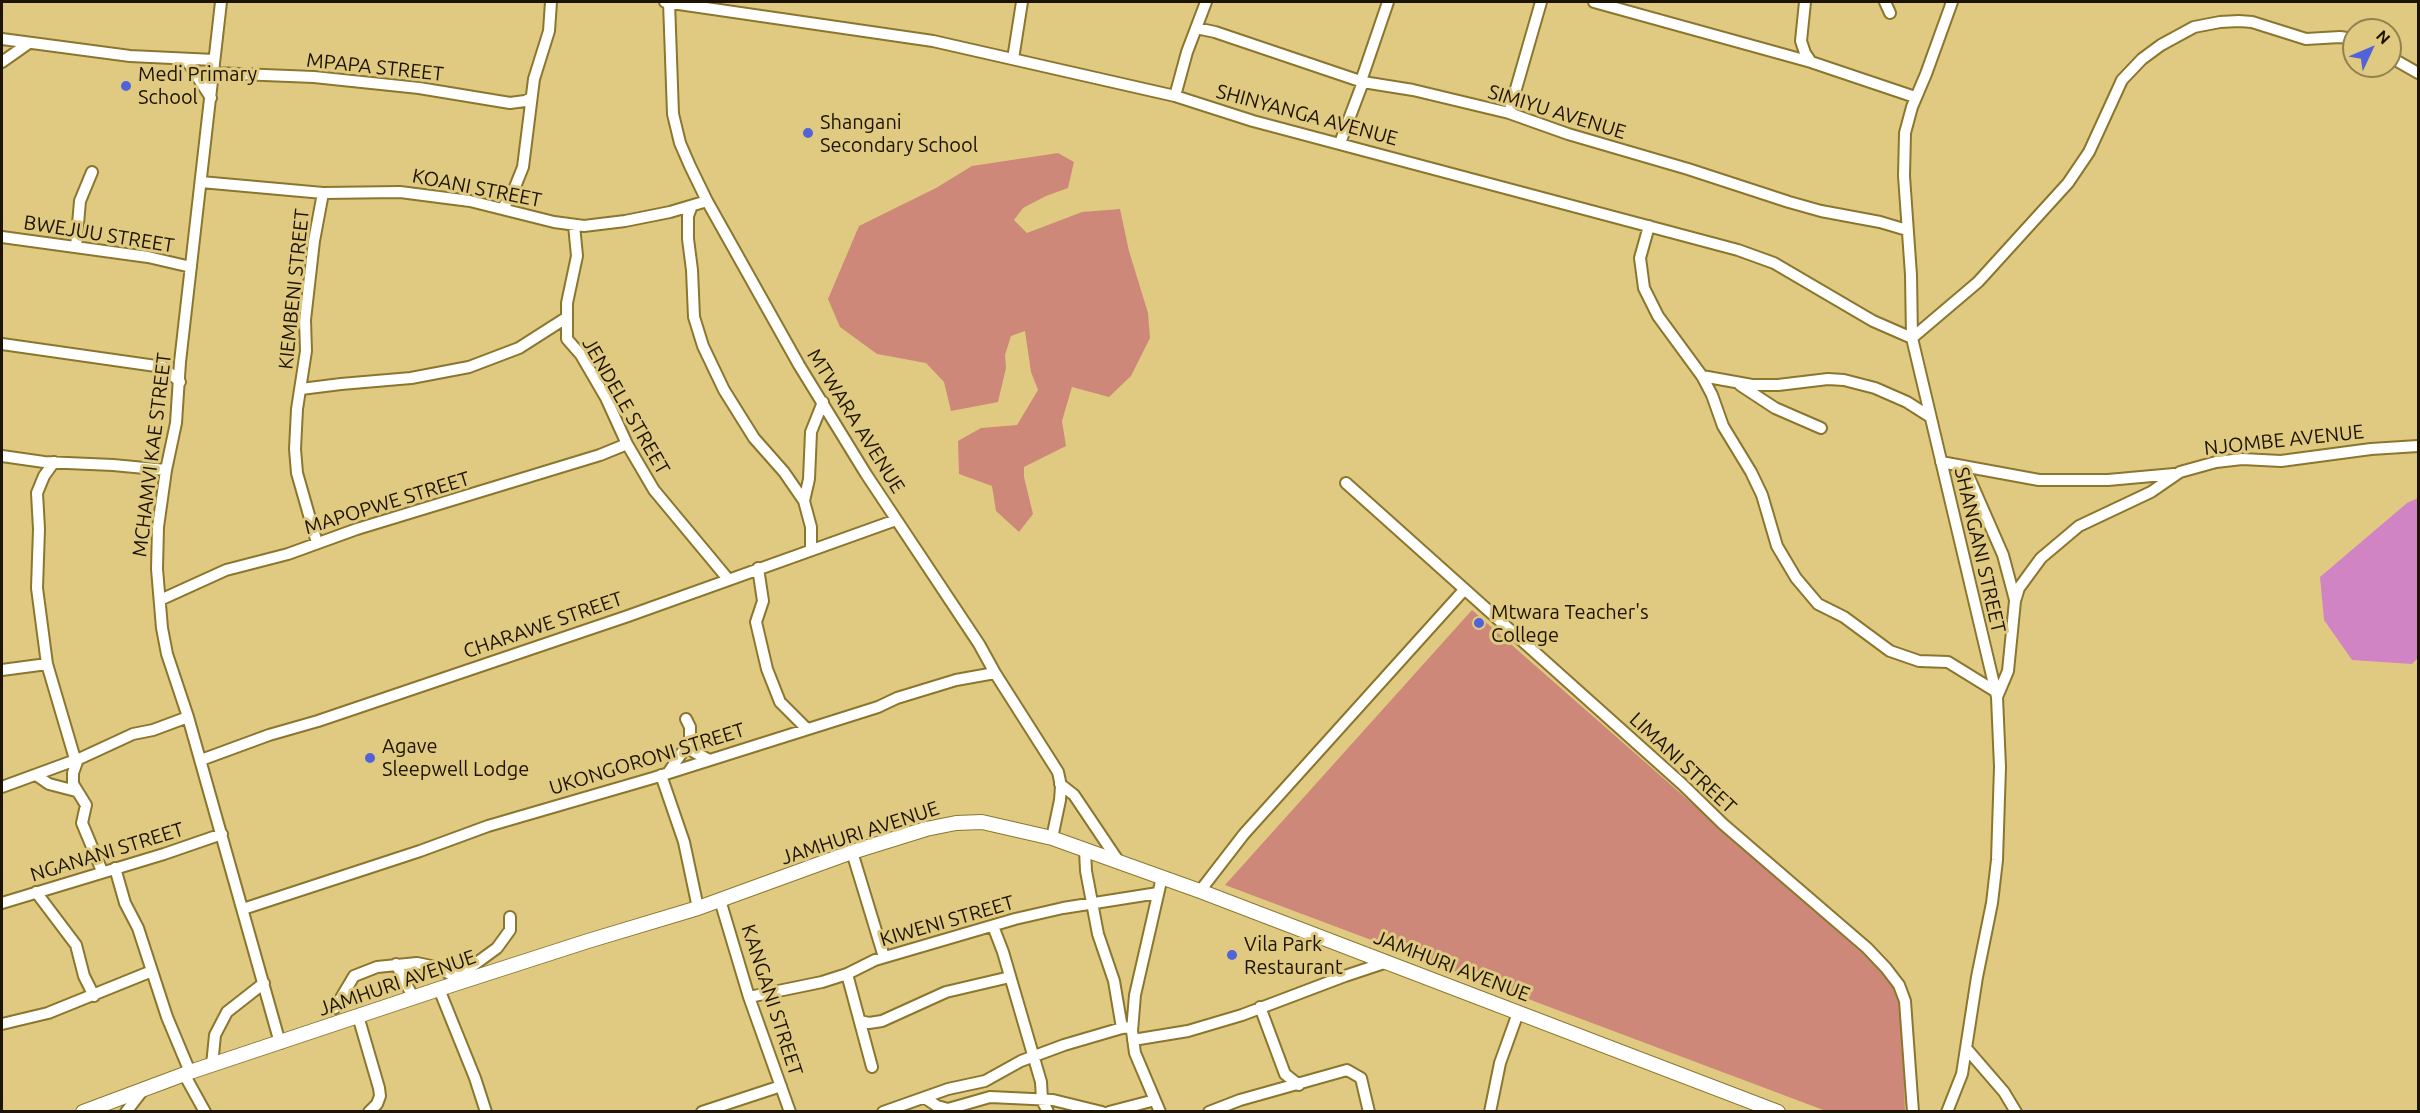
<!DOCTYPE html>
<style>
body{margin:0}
#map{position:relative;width:2420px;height:1113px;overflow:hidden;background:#e0ca81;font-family:Ubuntu,sans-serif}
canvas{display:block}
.frame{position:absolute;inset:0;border:3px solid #1c1300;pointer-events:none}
.north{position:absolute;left:2342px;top:18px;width:60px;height:60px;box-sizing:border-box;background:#e0ca81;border:2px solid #92814d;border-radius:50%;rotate:46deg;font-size:16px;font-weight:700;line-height:24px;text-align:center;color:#1c1300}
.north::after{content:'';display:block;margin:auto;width:21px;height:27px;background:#5263d9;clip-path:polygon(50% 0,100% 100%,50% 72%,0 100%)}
</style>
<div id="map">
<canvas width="2420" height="1113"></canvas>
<div class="frame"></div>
<div class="north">N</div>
</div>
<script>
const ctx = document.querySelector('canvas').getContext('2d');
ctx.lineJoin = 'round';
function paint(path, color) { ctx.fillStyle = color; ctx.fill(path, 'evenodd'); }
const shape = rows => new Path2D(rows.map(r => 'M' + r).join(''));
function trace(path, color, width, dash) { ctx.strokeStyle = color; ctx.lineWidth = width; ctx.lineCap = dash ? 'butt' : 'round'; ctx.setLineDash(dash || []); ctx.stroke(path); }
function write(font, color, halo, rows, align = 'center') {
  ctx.font = font + ' Ubuntu,sans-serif'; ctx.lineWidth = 6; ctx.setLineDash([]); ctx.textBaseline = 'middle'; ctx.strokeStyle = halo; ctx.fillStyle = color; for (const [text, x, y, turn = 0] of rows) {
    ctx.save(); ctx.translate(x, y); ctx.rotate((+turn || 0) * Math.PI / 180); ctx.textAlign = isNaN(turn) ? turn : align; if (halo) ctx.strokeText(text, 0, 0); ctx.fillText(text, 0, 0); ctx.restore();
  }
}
paint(shape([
 [1058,153,1074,162,1068,188,1046,196,1023,208,1014,220,1027,233,1082,212,1120,209,1129,251,1148,313,1150,338,1131,376,1109,397,1072,387,1062,421,1066,446,1024,467,1024,477,1033,514,1019,532,996,511,992,486,959,474,958,441,981,428,1017,425,1038,390,1031,372,1025,331,1011,336,1005,355,1006,368,998,402,951,411,944,382,926,363,877,354,840,327,828,299,859,226,936,188,972,166],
 [1472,610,1893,980,1902,1004,1905,1111,1826,1111,1225,885]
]), '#ce8879');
paint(shape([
 [2418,498,2418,658,2412,664,2352,660,2324,620,2320,577,2407,503]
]), '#d084c4');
const street = shape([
 [221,2,180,362,176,423,166,470,158,527,157,569,162,628,167,654,188,717,280,1043],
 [665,2,933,41,1175,96,1253,121,1738,250,1774,263,1873,321,1912,338],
 [669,2,673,114,680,143,690,166,707,201,799,365,866,474,979,644,995,673,1058,772,1061,786,1060,800,1052,838],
 [1594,2,1811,62,1915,97],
 [1805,2,1801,41,1805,53,1811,62],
 [1885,2,1890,13],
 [1196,28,1215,32,1363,82,1413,90,1509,113,1568,134,1688,169,1789,202,1821,211,1880,222,1907,230],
 [2,39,130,56,214,60],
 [2390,57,2418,73],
 [186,59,211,98],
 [1013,59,1022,2],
 [2,62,29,43],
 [214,73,314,77,419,88,510,103,525,101,531,98],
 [1361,81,1388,2],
 [1175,96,1187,52,1206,2],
 [1509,113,1541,2],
 [1340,143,1363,82],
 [201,182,323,193,400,192,470,201,554,222,584,226,625,221,670,212,707,201],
 [503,208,513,192,523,167,534,79,549,31,551,2],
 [691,208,688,216,688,239,692,270,694,317,703,346,724,390,754,438,784,472,804,501,811,527,811,549],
 [574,225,577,256,567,303,567,339,581,355,606,398,627,444,654,490,728,579],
 [1649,226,1640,258,1644,288,1658,316,1702,376,1712,395,1723,426,1751,472,1762,495,1777,546,1796,578,1818,604,1844,617,1890,651,1919,661,1948,662,1995,691],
 [2,237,148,257,191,267],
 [76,247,80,201,92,172],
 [1912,338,1978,282,2068,183,2089,152,2122,80,2142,59,2161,45,2194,27,2220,22,2239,21,2252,22,2306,39,2340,37,2354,39],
 [2,344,163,367,180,382],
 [1702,376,1752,385,1778,385,1828,379,1844,380,1875,388,1907,402,1929,416],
 [1740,385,1775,408,1821,428],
 [301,389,341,384,411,378,469,367,519,348,566,318],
 [2,456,44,462,113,465,166,470],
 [54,462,44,476,37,493,39,529,37,588,47,664,75,759],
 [1941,462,2039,480,2108,480,2174,474],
 [1964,466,2003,555,2015,600],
 [1346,483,1682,784,1723,824,1867,948,1886,968,1899,985,1905,1001,1913,1112],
 [804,501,809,479,811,432,823,402],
 [317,543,297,473,295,449,297,409,306,351,305,320,314,241,323,193],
 [758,568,763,601,756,622,767,669,780,702,807,729],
 [160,600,226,570,288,554,357,529,600,455,627,444],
 [2,670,47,664],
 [1997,697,2008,671,2015,601,2019,588,2041,558,2079,526,2151,492,2180,472,2216,462,2242,459,2281,461,2371,449,2418,446],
 [687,748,709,760],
 [78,759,73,773,73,784,86,805,82,823,102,871],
 [201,760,269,735,318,721,628,616,896,520],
 [668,773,690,741,690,727,686,719],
 [36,775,49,784,76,791],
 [661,775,684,842,698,908],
 [1060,784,1074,795,1119,862],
 [2,787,81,758,133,734,153,730,188,717],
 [1085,850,1086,871,1098,934,1114,981,1122,1028],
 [852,852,884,957],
 [115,868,125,903,138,928,167,1017,190,1072],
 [1200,891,1244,834,1464,590],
 [36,892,76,945,84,976,94,996],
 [720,900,749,997,790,1112],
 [2,903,164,854,222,834],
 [243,909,420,851,488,826,653,778,878,707,897,698,956,680,995,673],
 [993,926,1003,952,1041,1082,1042,1100,1048,1112],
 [396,964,413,997],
 [847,974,872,1067],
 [439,989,475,1078,486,1112],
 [749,997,822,982,847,974,875,960,1015,919,1063,908,1158,893],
 [1260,1007,1285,1074,1299,1085],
 [335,1008,354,976,377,967,417,963,436,967,452,975,460,975,497,948,510,930,510,917],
 [358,1016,379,1088,380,1096,377,1104,369,1112],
 [860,1021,869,1023,882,1021,946,992,1010,977],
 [2,1024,48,1013,152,971],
 [1133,1040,1188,1031,1242,1015,1345,976,1387,962],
 [1966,1048,2004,1092,2016,1112],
 [212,1065,215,1035,227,1012,264,983],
 [184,1074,205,1112],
 [925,1098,937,1106,948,1109,990,1097,1053,1100,1102,1112],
 [126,1112,143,1090],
 [702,1112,781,1086],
 [883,1112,948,1089,985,1081,1021,1061,1064,1045,1122,1028,1132,1027],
 [1109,1112,1155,1100],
 [1160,1112,1135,1053,1132,1031,1135,995,1162,877],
 [1209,1112,1240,1100,1347,1070,1361,1078,1369,1112],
 [1490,1112,1500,1063,1518,1013],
 [1947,1112,1962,1074,1977,977,1992,903,1997,860,2000,767,1997,697,1912,338,1911,275,1904,176,1905,133,1912,107,1926,74,1952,2]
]);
const secondary = shape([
 [83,1112,190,1072,439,989,588,941,698,908,852,852,926,829,956,823,982,822,1052,838,1200,891,1778,1112]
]);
trace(street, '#8b762d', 14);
trace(secondary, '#8b762d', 16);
trace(street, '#fff', 10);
trace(secondary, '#fff', 14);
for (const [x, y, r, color] of [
 [126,86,6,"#5263d9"],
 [808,133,6,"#5263d9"],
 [1479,623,6,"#5263d9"],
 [370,758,6,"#5263d9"],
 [1232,955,6,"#5263d9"]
]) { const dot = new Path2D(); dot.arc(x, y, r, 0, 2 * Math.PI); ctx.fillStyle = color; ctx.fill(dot); trace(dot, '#e0ca81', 2); }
write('20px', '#1c1300', '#e0ca81', [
 ["MPAPA STREET",375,67,6],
 ["SIMIYU AVENUE",1557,112,17],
 ["SHINYANGA AVENUE",1307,115,15],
 ["KOANI STREET",477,188,11],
 ["BWEJUU STREET",99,234,9],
 ["KIEMBENI STREET",294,289,-84],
 ["JENDELE STREET",626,406,60],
 ["MTWARA AVENUE",856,421,58],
 ["NJOMBE AVENUE",2284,440,-6],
 ["MCHAMVI KAE STREET",152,455,-83],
 ["MAPOPWE STREET",387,503,-17],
 ["SHANGANI STREET",1980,550,77],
 ["CHARAWE STREET",543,625,-19],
 ["UKONGORONI STREET",647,759,-17],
 ["LIMANI STREET",1683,763,43],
 ["JAMHURI AVENUE",860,833,-18],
 ["NGANANI STREET",107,852,-17],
 ["KIWENI STREET",947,921,-16],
 ["JAMHURI AVENUE",1452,966,21],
 ["JAMHURI AVENUE",397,983,-19],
 ["KANGANI STREET",772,1000,72]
]);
write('20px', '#1c1300', '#e0ca81', [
 ["Medi Primary",138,74],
 ["School",138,97],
 ["Shangani",820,122],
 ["Secondary School",820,145],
 ["Mtwara Teacher's",1491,612],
 ["College",1491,635],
 ["Agave",382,746],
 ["Sleepwell Lodge",382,769],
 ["Vila Park",1244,944],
 ["Restaurant",1244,967]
], 'left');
</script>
